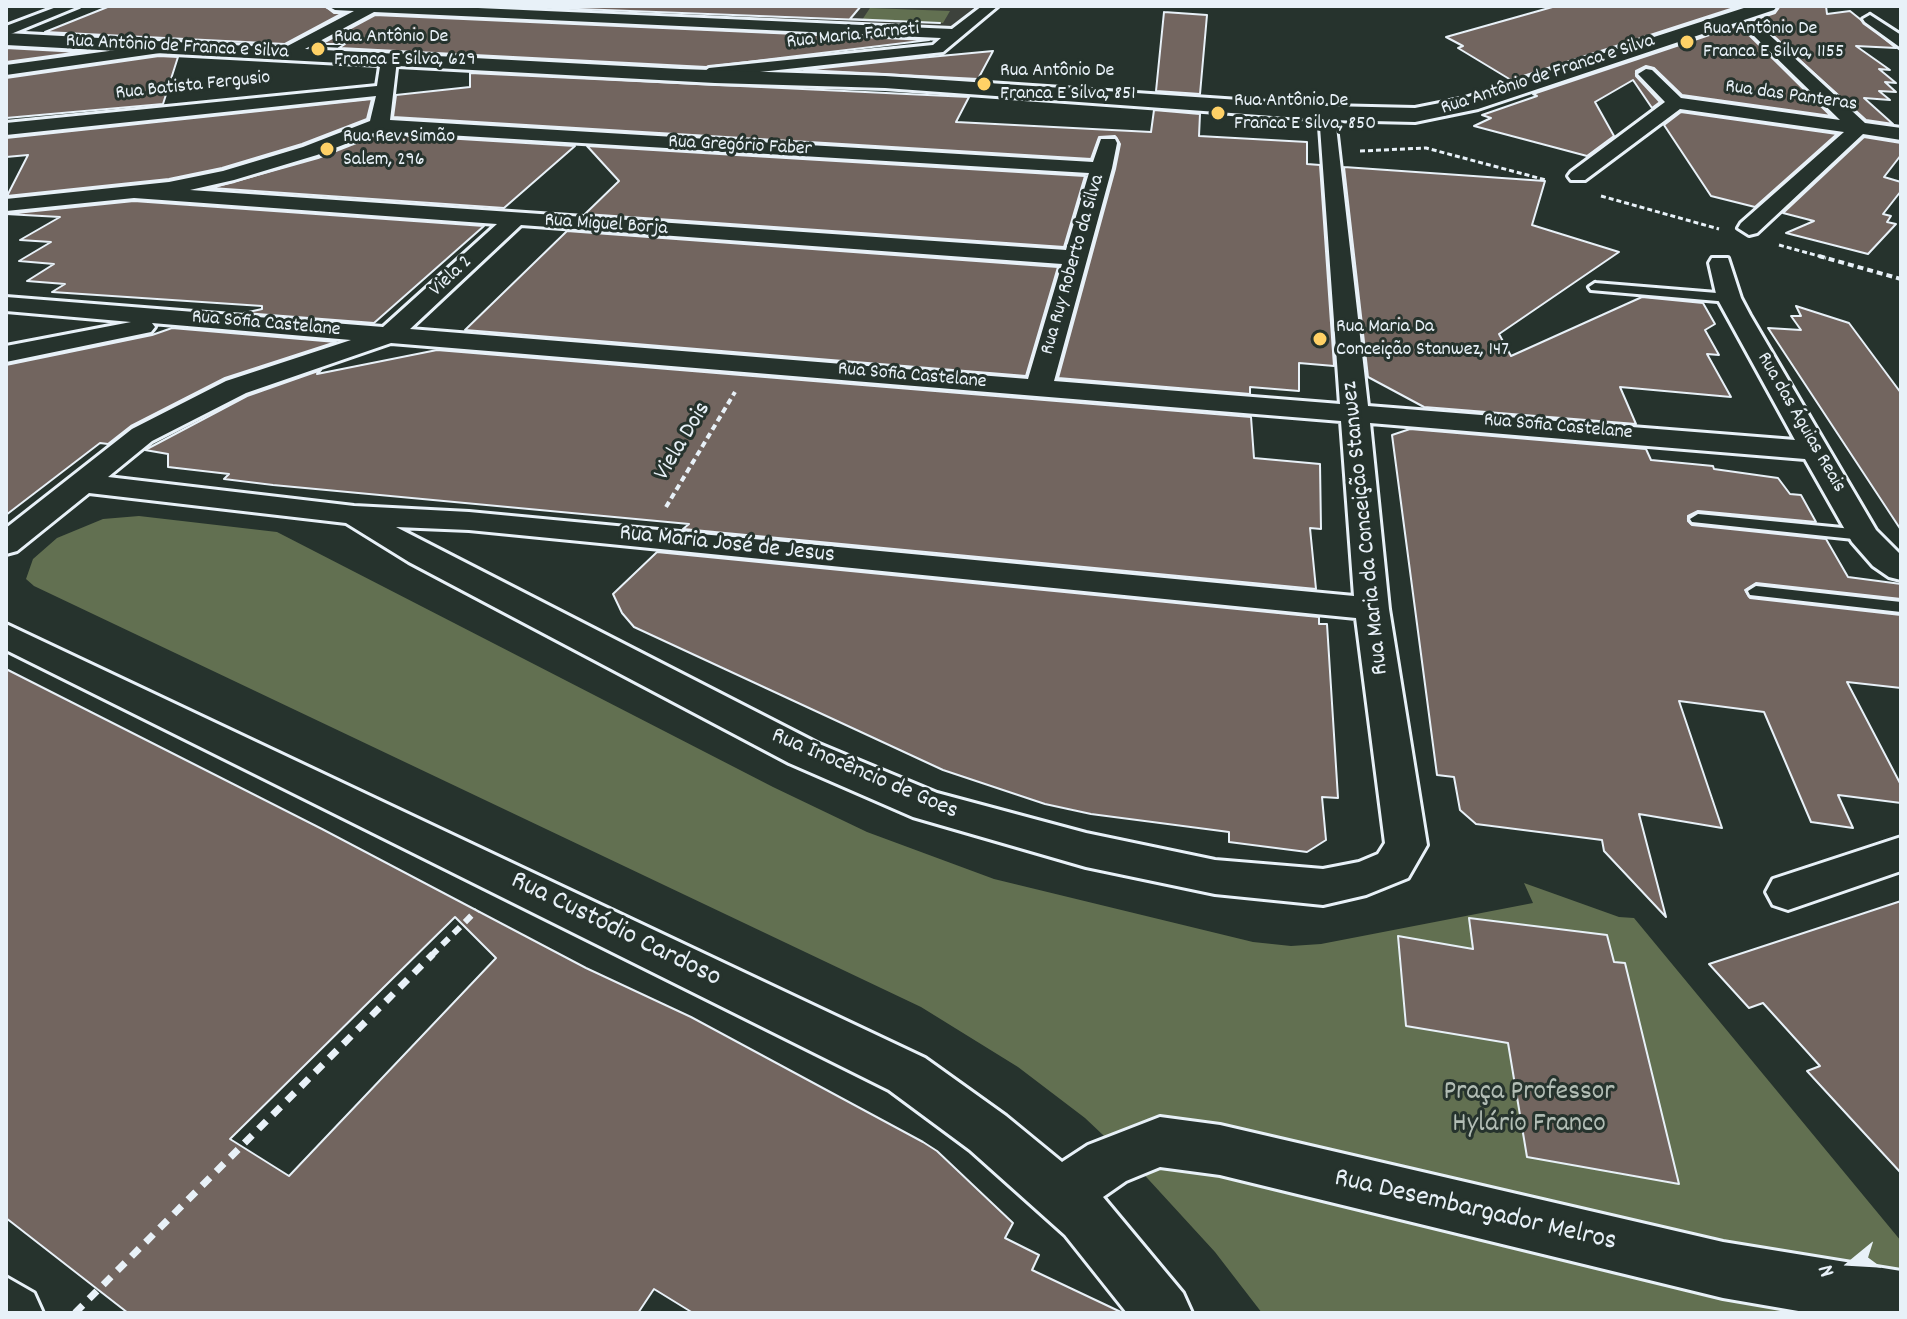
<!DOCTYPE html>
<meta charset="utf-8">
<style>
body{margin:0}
#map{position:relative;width:1907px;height:1319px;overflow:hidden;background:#26332d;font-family:Dekko,sans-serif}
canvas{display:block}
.frame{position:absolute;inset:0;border:8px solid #e8f1f8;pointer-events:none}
.north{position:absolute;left:1811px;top:1223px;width:80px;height:80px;-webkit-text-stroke:6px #26332d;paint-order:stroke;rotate:252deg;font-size:22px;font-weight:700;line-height:32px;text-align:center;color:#e8f1f8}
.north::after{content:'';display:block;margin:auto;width:28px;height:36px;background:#e8f1f8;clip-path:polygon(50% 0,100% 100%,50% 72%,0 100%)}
</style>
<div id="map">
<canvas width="1907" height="1319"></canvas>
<div class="frame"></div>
<div class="north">N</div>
</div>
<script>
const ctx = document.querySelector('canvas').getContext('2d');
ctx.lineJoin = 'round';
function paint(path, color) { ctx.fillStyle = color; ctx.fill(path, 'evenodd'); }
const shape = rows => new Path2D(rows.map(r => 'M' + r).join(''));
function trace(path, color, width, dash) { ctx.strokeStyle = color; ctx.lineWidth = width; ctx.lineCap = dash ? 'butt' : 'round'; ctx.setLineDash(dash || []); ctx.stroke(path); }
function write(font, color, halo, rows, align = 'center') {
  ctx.font = font + ' Dekko,sans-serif'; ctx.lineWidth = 6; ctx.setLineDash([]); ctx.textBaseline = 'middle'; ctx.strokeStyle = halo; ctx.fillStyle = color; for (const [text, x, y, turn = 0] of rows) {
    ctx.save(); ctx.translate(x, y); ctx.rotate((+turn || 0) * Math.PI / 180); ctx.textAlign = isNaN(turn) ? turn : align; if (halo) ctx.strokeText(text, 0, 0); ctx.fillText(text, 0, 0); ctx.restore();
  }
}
paint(shape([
 [749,6,976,6,949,28,944,29,736,18]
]), '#3d423c');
paint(shape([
 [870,8,950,11,943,23,862,20],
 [139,516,277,532,773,787,867,832,994,879,1253,942,1291,946,1321,944,1533,903,1524,883,1619,917,1634,918,1901,1241,1901,1313,1262,1313,1215,1252,1138,1168,1085,1118,1018,1067,921,1007,34,586,26,579,33,559,57,538,103,519]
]), '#627051');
const building = shape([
 [110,6,325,6,334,13,343,13,285,44,45,32,110,6],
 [501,6,861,6,850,19,940,23,501,6],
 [1556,6,1740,6,1511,80,1458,48,1463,46,1446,37,1556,6],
 [1780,6,1826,6,1827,14,1850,11,1896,48,1856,46,1890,70,1879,69,1896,83,1885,82,1896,92,1879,91,1890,100,1864,98,1893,124,1866,120,1758,23,1747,28,1747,33,1831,116,1682,95,1654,68,1646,66,1636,71,1636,76,1660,102,1652,108,1633,80,1595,102,1614,136,1587,156,1474,126,1491,118,1482,115,1537,96,1533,94,1775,13,1780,6],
 [1164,12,1207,15,1200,94,1156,91,1164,12],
 [375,15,929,40,706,67,339,48,345,44,321,44,375,15],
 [6,48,80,52,6,62,6,48],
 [993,51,978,79,804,70,919,58,993,51],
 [159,56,178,57,163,104,6,118,6,78,159,56],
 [470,73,969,97,956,122,1151,132,1154,110,1200,114,1199,136,1307,142,1307,164,1320,165,1334,366,1299,363,1299,391,1250,387,1250,394,1058,378,1115,169,1120,144,1115,136,1099,137,1091,159,393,117,396,95,470,87,470,73],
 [372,99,367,119,302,144,222,168,169,179,7,196,28,155,6,157,6,138,372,99],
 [1681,112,1837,134,1755,207,1711,196,1664,125,1681,112],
 [379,134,575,146,504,208,211,188,318,158,379,134],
 [1864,137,1901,143,1901,155,1884,177,1901,182,1901,191,1883,214,1891,216,1887,222,1896,224,1868,254,1786,233,1814,221,1783,213,1864,137],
 [587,146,1085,176,1064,247,585,214,619,181,587,146],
 [1344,167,1545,181,1532,225,1619,252,1499,334,1511,356,1642,297,1703,303,1715,324,1705,330,1719,355,1707,354,1731,397,1620,387,1636,424,1424,407,1368,377,1344,167],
 [134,201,484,226,374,323,244,313,262,309,262,306,52,292,65,284,27,281,54,264,19,261,51,242,20,240,60,217,6,214,134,201],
 [567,231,1058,267,1026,376,465,330,567,231],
 [1796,306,1849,323,1901,393,1901,530,1768,328,1801,330,1791,316,1801,316,1796,306],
 [172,328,336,342,225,378,131,426,108,444,100,443,6,515,6,365,152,335,172,328],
 [437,350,1251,417,1254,458,1320,464,1321,529,1310,528,1316,589,683,529,689,524,273,485,224,479,229,474,168,467,168,454,145,450,247,396,321,370,317,374,437,350],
 [1410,429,1646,449,1651,460,1713,466,1714,469,1778,478,1790,494,1801,495,1816,522,1698,511,1688,516,1688,521,1692,525,1826,539,1848,577,1901,584,1901,599,1756,583,1745,590,1750,598,1901,615,1901,688,1847,682,1901,785,1901,803,1838,795,1853,828,1811,822,1764,712,1679,701,1722,828,1639,814,1666,917,1604,851,1602,840,1476,824,1460,810,1454,777,1437,775,1392,435,1410,429],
 [657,552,1319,617,1319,624,1327,624,1338,798,1322,797,1326,840,1307,852,1229,842,1229,832,1091,814,1045,804,943,770,634,627,622,613,613,594,657,552],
 [6,669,322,829,586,968,691,1017,923,1142,937,1151,1013,1223,1005,1238,1039,1255,1032,1270,1123,1313,693,1313,654,1289,638,1313,128,1313,6,1218,6,669],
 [455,917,496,958,289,1176,230,1139,455,917],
 [1901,901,1901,1173,1807,1071,1820,1066,1763,1003,1749,1008,1709,964,1901,901],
 [1469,918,1607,935,1614,962,1625,963,1679,1184,1527,1157,1508,1043,1406,1026,1398,936,1473,949,1469,918]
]);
paint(building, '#72655f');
trace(building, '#e8f1f8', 2);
const service = shape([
 [1595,283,1729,294,1735,298,1729,302,1591,290,1589,287,1595,283],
 [1698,514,1863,530,1871,535,1863,540,1692,522,1690,519,1698,514],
 [1756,586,1901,602,1901,612,1750,595,1748,591,1756,586]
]);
const minor = shape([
 [59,6,79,6,6,36,6,26,59,6],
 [328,6,433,6,952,29,982,6,998,6,943,52,714,77,705,82,697,77,709,68,933,45,941,38,374,12,290,57,278,57,278,51,354,11,335,10,328,6],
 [1870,15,1901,35,1901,48,1865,22,1863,19,1870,15],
 [1757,26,1762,28,1865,123,1901,128,1901,140,1863,134,1757,233,1749,235,1738,228,1741,223,1844,132,1680,109,1585,180,1571,180,1568,176,1571,172,1665,102,1638,74,1646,69,1652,70,1681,98,1840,120,1752,34,1749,31,1757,26],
 [175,42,181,44,181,50,6,75,6,65,175,42],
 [389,55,397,60,390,120,1093,162,1101,139,1115,139,1117,143,1112,168,1054,381,1340,404,1319,113,1328,108,1334,109,1368,406,1795,440,1717,298,1709,263,1712,258,1728,258,1741,298,1750,315,1876,530,1901,555,1901,580,1889,577,1873,566,1852,542,1805,459,1370,423,1389,609,1427,845,1408,878,1366,895,1323,905,1215,894,1086,867,913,817,789,763,409,562,346,523,89,493,17,551,6,554,6,528,132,429,226,381,351,340,152,323,155,327,151,332,6,362,6,346,131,322,6,311,6,297,383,327,497,224,134,198,6,211,6,199,169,182,223,171,303,147,370,121,376,96,6,135,6,123,377,86,381,60,389,55],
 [379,131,1089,173,1066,250,190,190,234,180,317,155,379,131],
 [521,225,1062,264,1028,379,410,329,521,225],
 [391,343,1341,421,1354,596,469,512,354,506,108,477,152,441,246,393,391,343],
 [396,527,469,530,1356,618,1385,843,1378,854,1359,862,1323,869,1215,860,1086,833,937,793,817,743,396,527],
 [6,624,925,1058,1006,1116,1062,1162,1088,1145,1160,1117,1220,1125,1723,1242,1901,1271,1901,1313,1810,1313,1723,1298,1220,1175,1160,1167,1126,1181,1103,1197,1183,1293,1192,1313,1127,1313,1065,1235,970,1150,889,1090,6,650,6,624],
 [1901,837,1901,871,1788,910,1773,905,1766,892,1773,879,1901,837],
 [6,1277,34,1293,43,1313,6,1313,6,1277]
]);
const secondary = shape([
 [1750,6,1777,6,1774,10,1478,109,1415,122,1328,120,885,88,715,83,6,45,6,33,680,69,885,76,1328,106,1415,108,1465,98,1750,6]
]);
trace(service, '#e8f1f8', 6);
trace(minor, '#e8f1f8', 6);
trace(secondary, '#e8f1f8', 6);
trace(shape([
 [1360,151,1426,148,1546,180],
 [1601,196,1719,229],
 [1779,245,1826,258]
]), '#e8f1f8', 3, [5, 3]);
trace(shape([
 [1819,256,1901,279],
 [666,507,735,392]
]), '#e8f1f8', 4, [6, 4]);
trace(shape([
 [431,956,477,910]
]), '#e8f1f8', 6, [9, 7]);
trace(shape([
 [75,1313,433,954]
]), '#e8f1f8', 7, [11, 9]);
paint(service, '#26332d');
paint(minor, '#26332d');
paint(secondary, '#26332d');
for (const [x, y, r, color] of [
 [1687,42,8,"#ffd166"],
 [318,49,8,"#ffd166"],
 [984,84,8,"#ffd166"],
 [1218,113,8,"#ffd166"],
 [327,149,8,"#ffd166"],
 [1320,339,8,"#ffd166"]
]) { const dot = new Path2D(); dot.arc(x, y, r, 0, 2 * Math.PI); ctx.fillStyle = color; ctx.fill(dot); trace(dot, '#26332d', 3); }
write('20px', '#e8f1f8', '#26332d', [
 ["Rua Antônio De",1703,30],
 ["Franca E Silva, 1155",1703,53],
 ["Rua Antônio De",334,38],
 ["Franca E Silva, 629",334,61],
 ["Rua Antônio De",1000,72],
 ["Franca E Silva, 851",1000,95],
 ["Rua Antônio De",1234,102],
 ["Franca E Silva, 850",1234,125],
 ["Rua Rev. Simão",343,138],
 ["Salem, 296",343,161],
 ["Rua Maria Da",1336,328],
 ["Conceição Stanwez, 147",1336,351]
], 'left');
write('20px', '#e8f1f8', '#26332d', [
 ["Rua Maria Farneti",853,37,-6],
 ["Rua Antônio de Franca e Silva",177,48,3],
 ["Rua Antônio de Franca e Silva",1548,76,-18],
 ["Rua Batista Fergusio",193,87,-6],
 ["Rua das Panteras",1791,97,8],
 ["Rua Gregório Faber",740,147,3],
 ["Rua Miguel Borja",606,226,4],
 ["Rua Ruy Roberto da Silva",1074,265,-74],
 ["Viela 2",452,277,-43],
 ["Rua Sofia Castelane",266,325,5],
 ["Rua Sofia Castelane",912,377,5],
 ["Rua das Águias Reais",1800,423,60],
 ["Rua Sofia Castelane",1558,428,5]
]);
write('24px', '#e8f1f8', '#26332d', [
 ["Viela Dois",684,442,-59],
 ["Rua Maria da Conceição Stanwez",1367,528,-96],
 ["Rua Maria José de Jesus",727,546,6],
 ["Rua Inocêncio de Goes",864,775,23]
]);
write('28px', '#e8f1f8', '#26332d', [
 ["Rua Custódio Cardoso",615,931,26],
 ["Rua Desembargador Melros",1475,1212,13]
]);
write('28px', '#b2bdb5', '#26332d', [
 ["Praça Professor",1529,1094],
 ["Hylário Franco",1529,1126]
]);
</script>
